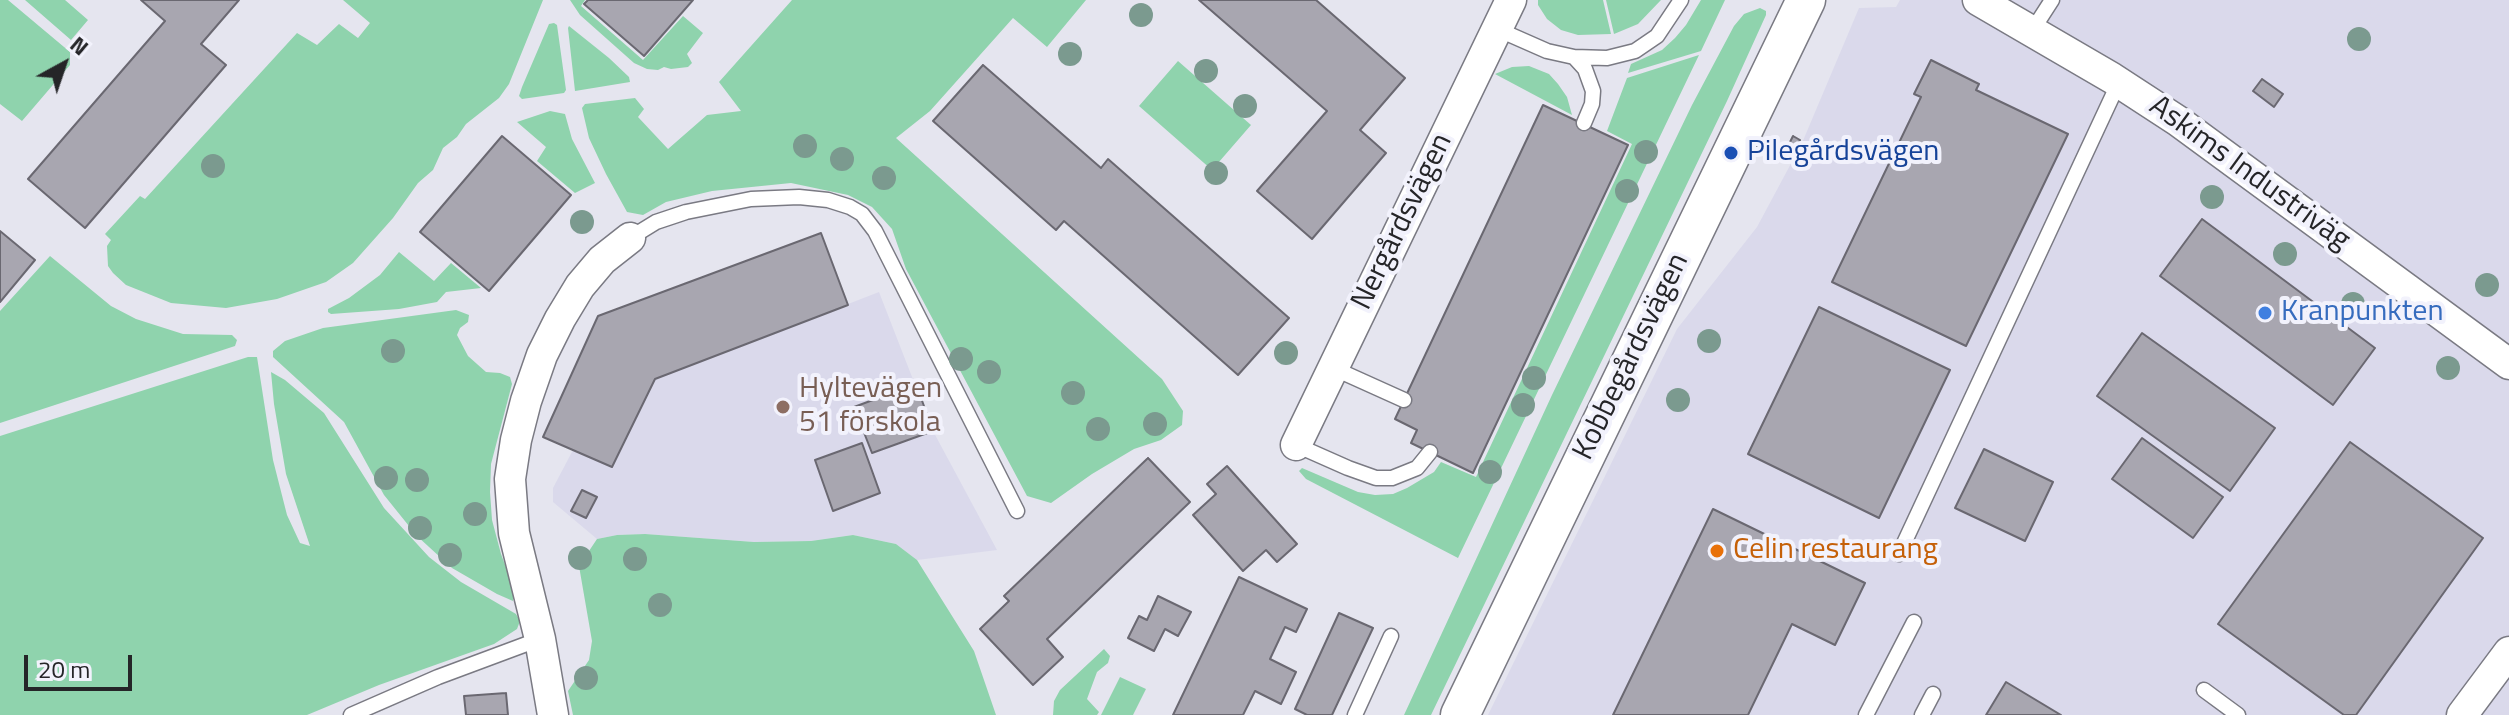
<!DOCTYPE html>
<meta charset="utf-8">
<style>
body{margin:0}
#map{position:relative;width:2509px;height:715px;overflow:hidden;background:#e5e5ef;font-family:"Titillium Web",sans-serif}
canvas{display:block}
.north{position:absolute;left:24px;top:24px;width:80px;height:80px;-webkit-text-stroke:6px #f2f2fc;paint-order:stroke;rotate:40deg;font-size:22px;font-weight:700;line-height:32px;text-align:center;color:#252528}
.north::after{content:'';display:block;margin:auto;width:28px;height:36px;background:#252528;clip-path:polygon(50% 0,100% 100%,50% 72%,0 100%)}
.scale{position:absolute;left:24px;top:655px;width:108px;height:36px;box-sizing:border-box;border:4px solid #252528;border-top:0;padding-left:10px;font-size:24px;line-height:28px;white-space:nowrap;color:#252528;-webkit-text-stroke:6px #f2f2fc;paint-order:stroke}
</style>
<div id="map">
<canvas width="2509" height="715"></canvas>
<div class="north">N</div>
<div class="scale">20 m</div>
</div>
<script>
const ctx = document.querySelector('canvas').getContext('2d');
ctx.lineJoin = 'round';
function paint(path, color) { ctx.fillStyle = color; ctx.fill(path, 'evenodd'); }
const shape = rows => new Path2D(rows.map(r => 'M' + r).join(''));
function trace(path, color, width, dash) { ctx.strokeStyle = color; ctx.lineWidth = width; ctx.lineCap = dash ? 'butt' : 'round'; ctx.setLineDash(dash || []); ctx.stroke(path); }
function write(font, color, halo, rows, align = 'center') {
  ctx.font = font + ' "Titillium Web",sans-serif'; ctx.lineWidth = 8; ctx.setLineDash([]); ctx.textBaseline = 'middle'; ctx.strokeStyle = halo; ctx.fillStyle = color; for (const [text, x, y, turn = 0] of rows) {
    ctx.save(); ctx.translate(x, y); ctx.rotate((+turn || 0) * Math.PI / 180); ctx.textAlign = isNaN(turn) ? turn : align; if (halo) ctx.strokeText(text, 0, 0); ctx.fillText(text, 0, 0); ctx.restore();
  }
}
paint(shape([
 [1900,0,2509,0,2509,715,1488,715,1677,329,1757,227,1802,143,1859,8,1896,7],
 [879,292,933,431,997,550,917,560,896,544,853,535,811,541,754,542,645,534,617,535,597,539,553,502,553,488,573,450,612,467,655,379]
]), '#dad9eb');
paint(shape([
 [0,0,8,0,70,52,70,65,22,121,0,104],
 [25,0,65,0,88,20,71,40],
 [343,0,543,0,509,84,499,98,466,124,457,137,443,148,433,170,418,183,393,218,353,263,326,282,277,299,226,308,171,303,126,285,113,273,108,266,107,246,111,240,105,234,140,196,145,199,297,33,317,45,339,24,358,38,370,23],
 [570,0,585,0,581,6,643,60,683,16,703,33,687,54,692,63,688,67,671,69,664,67,658,70,647,69,634,63,580,15],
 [792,0,1086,0,1047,47,1013,18,930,111,896,138,1162,379,1183,411,1182,425,1161,440,1134,449,1092,474,1051,503,1027,496,906,269,892,229,872,207,848,195,791,183,712,191,666,202,643,215,627,212,606,174,589,138,582,108,585,104,635,98,644,109,638,117,668,149,707,115,741,111,719,82],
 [1538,0,1603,0,1611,34,1578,35,1561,30,1547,19,1538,5],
 [1606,0,1661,0,1638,24,1614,34],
 [1701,0,1725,0,1701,51,1628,73,1631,64,1662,50,1675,38,1686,25],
 [1760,8,1766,11,1766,15,1727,101,1431,715,1404,715,1552,395,1692,105,1734,26,1744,14],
 [554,23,557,25,566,90,564,93,522,99,519,96,522,87,549,24],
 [569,26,609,58,629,77,630,82,575,91,568,28],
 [1699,55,1458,558,1306,479,1299,471,1302,468,1358,492,1375,495,1393,494,1407,488,1434,472,1441,462,1476,477,1632,144,1607,131,1627,78],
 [1178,61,1251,125,1212,170,1139,106],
 [1529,66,1549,74,1558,84,1567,97,1572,115,1495,74,1512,67],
 [550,111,565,114,572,139,595,183,575,193,537,161,546,147,517,122],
 [399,252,434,281,451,263,481,288,446,292,437,302,399,309,331,314,328,312,328,309,349,298,380,275],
 [50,256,111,306,136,319,183,334,232,335,237,340,235,346,0,423,0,311],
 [456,310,469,315,468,322,460,328,457,335,468,356,486,372,500,373,510,377,512,384,491,464,490,492,492,520,501,554,513,586,513,601,497,594,452,568,417,536,384,495,344,422,273,357,273,351,285,341,323,328],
 [248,357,257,357,273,460,287,515,300,543,310,546,286,474,274,404,271,372,285,380,324,413,384,508,429,557,461,582,516,614,520,621,517,629,494,644,379,685,307,715,0,715,0,436],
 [645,534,754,542,811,541,853,535,896,544,917,560,974,651,996,715,573,715,568,691,589,660,592,641,579,566,597,539,617,535],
 [1104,649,1110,656,1108,663,1097,672,1087,699,1099,712,1097,715,1053,715,1054,701,1060,690],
 [1120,677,1146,689,1133,715,1101,715]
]), '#8fd3ad');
const building = shape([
 [141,0,239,0,201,44,226,65,85,228,28,179,165,21,141,0],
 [588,0,693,0,644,56,584,4,588,0],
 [1199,0,1316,0,1405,78,1360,130,1386,153,1312,239,1257,191,1327,111,1199,0],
 [1931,60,1979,84,1976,90,2068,134,1966,346,1832,282,1921,97,1914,94,1931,60],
 [983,65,1101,168,1108,159,1289,318,1238,375,1064,221,1056,230,933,121,983,65],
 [2262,79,2283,94,2274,107,2253,91,2262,79],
 [1543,105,1628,145,1473,473,1411,443,1417,430,1395,419,1543,105],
 [502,136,571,195,489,291,420,232,502,136],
 [1793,136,1800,140,1793,154,1786,150,1793,136],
 [2202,219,2375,348,2333,405,2160,276,2202,219],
 [0,231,35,260,0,302,0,231],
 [821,233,848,305,655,379,612,467,543,437,598,316,821,233],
 [1819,307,1950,370,1879,518,1748,454,1819,307],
 [2142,333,2275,428,2230,491,2097,396,2142,333],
 [916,384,933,431,872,453,854,407,916,384],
 [2142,438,2223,497,2193,538,2112,479,2142,438],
 [2350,442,2483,538,2356,715,2344,715,2218,624,2350,442],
 [862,443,880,493,833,511,815,460,862,443],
 [1984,449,2053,482,2025,541,1955,508,1984,449],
 [1148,458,1190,502,1047,639,1063,657,1033,685,980,629,1009,601,1004,596,1148,458],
 [1227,466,1297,544,1277,562,1266,550,1243,571,1193,515,1216,494,1207,484,1227,466],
 [582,490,597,497,586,518,571,511,582,490],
 [1713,509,1865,583,1835,645,1792,624,1748,715,1613,715,1713,509],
 [1239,577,1307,609,1296,632,1285,627,1270,659,1296,672,1281,704,1255,691,1243,715,1173,715,1239,577],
 [1158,596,1191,612,1178,636,1165,629,1154,651,1128,638,1139,616,1147,620,1158,596],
 [1339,613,1373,628,1332,715,1307,715,1295,709,1339,613],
 [2006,682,2061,715,1986,715,2006,682],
 [506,693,508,715,466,715,464,696,506,693]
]);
paint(building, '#a8a6b0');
trace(building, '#6a6871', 2);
const service = shape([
 [1497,29,1547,51,1574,57,1607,58,1635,51,1657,36,1681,0],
 [2032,31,2052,0],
 [1574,57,1585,69,1593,91,1592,104,1584,123],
 [630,238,656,222,686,212,751,199,799,197,828,200,850,207,862,214,875,231,1017,511],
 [1333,368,1404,400],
 [1296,445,1348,468,1376,478,1392,478,1417,468,1430,452],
 [1899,554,2119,82],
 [2204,690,2238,715],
 [351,715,438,677,540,639],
 [1355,715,1391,636],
 [1866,715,1914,622],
 [1922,715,1933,694]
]);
const minor = shape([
 [1978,0,2112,78,2178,121,2509,364],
 [1296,445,1511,0],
 [553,715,540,639,514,533,510,479,516,440,526,401,542,355,560,319,580,286,602,260,630,238],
 [2462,715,2509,652]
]);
const tertiary = shape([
 [1460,715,1806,0]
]);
trace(service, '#7a7a83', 17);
trace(minor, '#7a7a83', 33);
trace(tertiary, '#7a7a83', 41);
trace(service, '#fff', 14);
trace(minor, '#fff', 30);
trace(tertiary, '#fff', 38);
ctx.fillStyle = '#7b9a8f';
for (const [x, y] of [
 [1141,15],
 [2359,39],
 [1070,54],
 [1206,71],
 [1245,106],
 [805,146],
 [1646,152],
 [842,159],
 [213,166],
 [1216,173],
 [884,178],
 [1627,191],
 [2212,197],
 [582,222],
 [2285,254],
 [2487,285],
 [2353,304],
 [1709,341],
 [393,351],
 [1286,353],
 [961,359],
 [2448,368],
 [989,372],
 [1534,378],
 [1073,393],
 [1678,400],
 [1523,405],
 [1155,424],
 [1098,429],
 [1490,472],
 [386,478],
 [417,480],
 [475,514],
 [420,528],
 [450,555],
 [580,558],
 [635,559],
 [660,605],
 [586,678]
]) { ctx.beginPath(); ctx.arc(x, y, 12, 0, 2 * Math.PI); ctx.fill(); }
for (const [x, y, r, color] of [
 [1731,153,8,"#1a4fb4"],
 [2265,313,8,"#3f7fe0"],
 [783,407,8,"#8d6e63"],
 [1717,551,8,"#e8710a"]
]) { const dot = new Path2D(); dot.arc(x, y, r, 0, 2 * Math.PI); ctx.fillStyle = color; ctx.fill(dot); trace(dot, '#f2f2fc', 3); }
write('30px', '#164399', '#f2f2fc', [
 ["Pilegårdsvägen",1747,153]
], 'left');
write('30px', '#252528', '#f2f2fc', [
 ["Askims Industriväg",2249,174,36],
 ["Nergårdsvägen",1403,222,-64],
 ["Kobbegårdsvägen",1632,357,-64]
]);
write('30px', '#366cbe', '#f2f2fc', [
 ["Kranpunkten",2281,313]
], 'left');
write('30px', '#785e54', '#f2f2fc', [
 ["Hyltevägen",799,390],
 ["51 förskola",799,424]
], 'left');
write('30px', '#c56008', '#f2f2fc', [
 ["Celin restaurang",1733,551]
], 'left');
</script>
